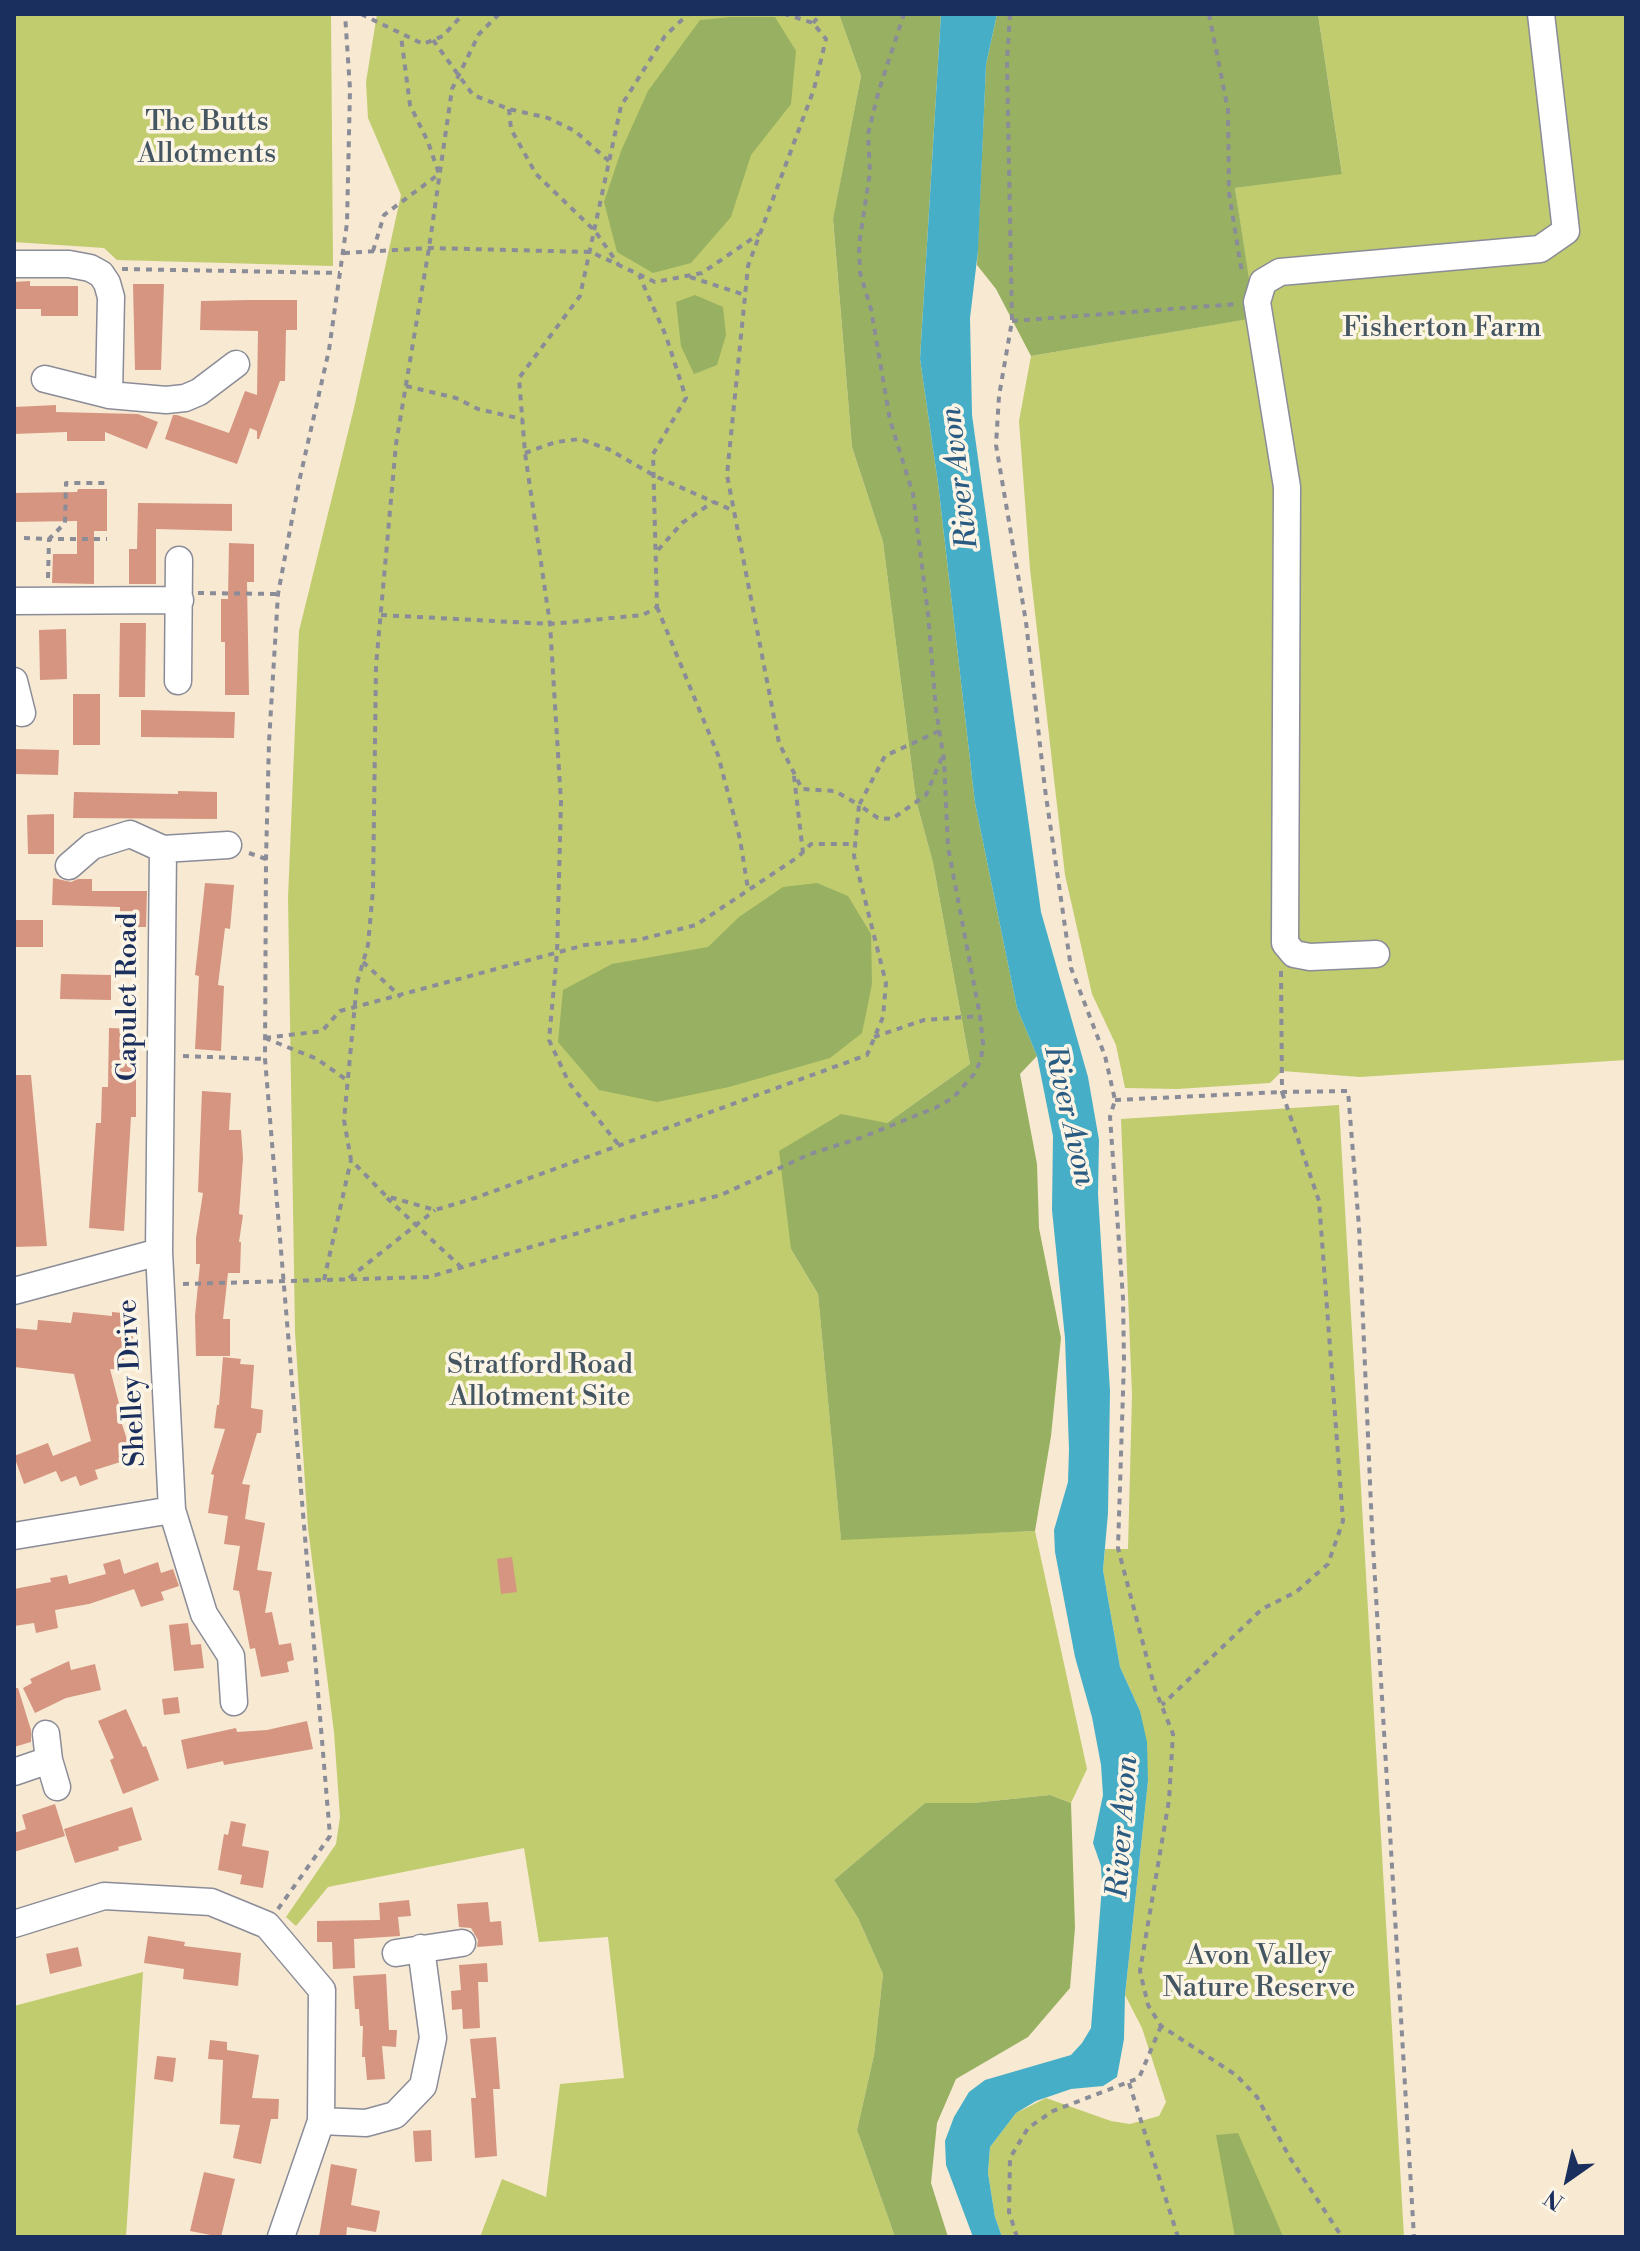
<!DOCTYPE html>
<style>
body{margin:0}
#map{position:relative;width:1640px;height:2251px;overflow:hidden;background:#f8e9d2;font-family:"Libre Bodoni",serif}
canvas{display:block}
.frame{position:absolute;inset:0;border:16px solid #1b2f5e;pointer-events:none}
.north{position:absolute;left:1528px;top:2139px;width:80px;height:80px;-webkit-text-stroke:6px #fcf5e5;paint-order:stroke;rotate:214deg;font-size:22px;font-weight:700;line-height:32px;text-align:center;color:#1b2f5e}
.north::after{content:'';display:block;margin:auto;width:28px;height:36px;background:#1b2f5e;clip-path:polygon(50% 0,100% 100%,50% 72%,0 100%)}
</style>
<div id="map">
<canvas width="1640" height="2251"></canvas>
<div class="frame"></div>
<div class="north">N</div>
</div>
<script>
const ctx = document.querySelector('canvas').getContext('2d');
ctx.lineJoin = 'round';
function paint(path, color) { ctx.fillStyle = color; ctx.fill(path, 'evenodd'); }
const shape = rows => new Path2D(rows.map(r => 'M' + r).join(''));
function trace(path, color, width, dash) { ctx.strokeStyle = color; ctx.lineWidth = width; ctx.lineCap = dash ? 'butt' : 'round'; ctx.setLineDash(dash || []); ctx.stroke(path); }
function write(font, color, halo, rows, align = 'center') {
  ctx.font = font + ' "Libre Bodoni",serif'; ctx.lineWidth = 7; ctx.setLineDash([]); ctx.textBaseline = 'middle'; ctx.strokeStyle = halo; ctx.fillStyle = color; for (const [text, x, y, turn = 0] of rows) {
    ctx.save(); ctx.translate(x, y); ctx.rotate((+turn || 0) * Math.PI / 180); ctx.textAlign = isNaN(turn) ? turn : align; if (halo) ctx.strokeText(text, 0, 0); ctx.fillText(text, 0, 0); ctx.restore();
  }
}
paint(shape([
 [14,14,331,14,333,266,117,260,104,248,14,242],
 [377,14,839,14,861,76,833,220,852,447,883,542,916,800,933,863,970,1064,887,1123,791,1249,818,1294,841,1539,1035,1531,1087,1769,1071,1803,1050,1795,973,1803,925,1803,834,1880,858,1918,883,1974,874,2055,857,2130,895,2237,480,2237,502,2179,546,2197,560,2084,624,2078,608,1937,539,1942,524,1848,328,1887,296,1926,286,1917,336,1844,340,1817,334,1732,308,1528,295,1332,288,898,299,631,354,408,401,195,368,118,366,82],
 [1318,14,1626,14,1626,1060,1360,1077,1282,1071,1270,1083,1177,1089,1125,1088,1116,1045,1092,994,1065,875,1030,569,1019,421,1031,356,1254,318,1235,188,1342,173],
 [1339,1105,1404,2237,1002,2237,995,2217,988,2173,990,2147,1016,2113,1046,2098,1111,2121,1130,2124,1159,2116,1166,2102,1142,2028,1125,1995,1148,1781,1140,1711,1120,1667,1103,1570,1105,1549,1128,1549,1132,1395,1121,1119],
 [143,1972,126,2237,14,2237,14,2006]
]), '#c0cc6e');
paint(shape([
 [839,14,941,14,920,359,938,483,975,803,1017,1008,1037,1056,1020,1074,1037,1164,1039,1228,1061,1338,1051,1436,1035,1531,841,1540,818,1294,791,1249,779,1151,841,1114,887,1123,970,1064,933,863,916,800,883,542,852,447,833,219,861,76],
 [997,14,1318,14,1342,174,1235,188,1255,318,1031,356,996,289,977,265,986,65],
 [731,17,775,17,796,51,791,104,751,155,731,217,691,263,653,273,617,252,604,202,621,151,648,91,700,20],
 [695,295,723,307,726,335,717,365,694,374,681,346,676,302],
 [817,883,848,896,871,934,872,984,862,1033,830,1058,729,1087,657,1102,599,1090,558,1042,563,990,612,964,708,947,739,917,783,887],
 [1050,1795,1071,1803,1075,1928,1070,1988,1028,2037,956,2079,937,2123,931,2183,948,2237,895,2237,857,2130,874,2055,883,1974,858,1918,834,1880,925,1803,973,1803],
 [1238,2133,1276,2220,1283,2237,1235,2237,1216,2135]
]), '#98b061');
paint(shape([
 [941,14,997,14,986,65,978,251,970,318,972,415,1041,912,1088,1077,1099,1140,1098,1194,1110,1391,1108,1513,1103,1570,1120,1667,1140,1711,1147,1742,1148,1781,1125,1995,1124,2039,1117,2077,1103,2086,1071,2089,1036,2101,1016,2113,990,2147,988,2173,995,2217,1002,2237,973,2237,946,2165,945,2141,954,2117,969,2092,985,2080,1071,2055,1082,2043,1091,2028,1102,1886,1101,1866,1093,1843,1103,1795,1101,1765,1092,1717,1075,1657,1055,1552,1054,1530,1068,1482,1069,1449,1065,1338,1052,1210,1053,1136,1037,1056,1017,1008,975,803,938,483,920,359]
]), '#46aec6');
paint(shape([
 [30,281,30,286,78,286,78,316,41,316,41,309,14,309,14,282],
 [133,284,164,284,161,370,135,370],
 [249,300,297,300,297,330,286,330,285,381,280,381,259,439,257,439,257,431,250,428,237,464,165,439,173,415,177,415,229,433,245,391,257,395,258,331,200,330,201,301],
 [56,405,56,412,138,414,158,422,147,449,105,432,105,441,67,441,67,432,14,434,14,407],
 [78,489,107,489,107,531,94,531,94,584,52,583,53,554,77,554,77,521,14,522,14,493,77,492],
 [138,503,232,504,232,531,156,529,156,584,129,584,129,549,137,549],
 [229,543,254,544,254,582,247,582,249,695,225,695,225,642,221,642,221,599,228,599],
 [120,623,146,623,145,697,119,697],
 [66,629,67,679,40,680,39,630],
 [73,694,100,694,100,745,73,745],
 [141,710,235,712,234,738,141,737],
 [14,749,59,750,58,775,14,774],
 [178,791,217,792,217,819,73,818,74,792,178,794],
 [54,814,54,854,28,854,27,815],
 [53,878,71,882,78,879,92,879,92,891,147,891,146,927,120,927,120,907,52,905],
 [205,883,234,885,230,929,225,928,218,985,224,986,221,1051,195,1049,199,976,195,975],
 [14,920,43,920,43,947,14,947],
 [61,974,111,975,111,1000,60,999],
 [109,1028,136,1029,136,1117,131,1117,124,1231,89,1228,96,1123,101,1123,102,1087,108,1087],
 [14,1075,31,1075,47,1246,14,1247],
 [202,1091,231,1093,229,1130,241,1130,243,1158,239,1214,243,1215,239,1242,241,1242,240,1273,228,1273,223,1319,230,1319,230,1356,196,1356,195,1316,200,1264,196,1264,196,1238,203,1193,198,1192],
 [73,1312,112,1316,112,1312,134,1314,132,1354,124,1354,124,1370,110,1369,122,1415,119,1415,133,1458,95,1470,98,1479,80,1486,76,1476,61,1482,56,1471,24,1484,14,1456,48,1443,53,1456,91,1441,74,1374,14,1367,14,1328,37,1330,38,1320,71,1323],
 [223,1357,241,1359,240,1364,254,1365,251,1408,263,1410,261,1433,257,1433,242,1484,250,1485,245,1519,265,1523,257,1570,272,1572,265,1613,272,1612,279,1645,291,1643,294,1660,287,1662,289,1672,261,1677,255,1648,250,1649,239,1591,233,1590,240,1546,224,1544,228,1516,208,1513,214,1475,211,1474,225,1429,214,1428,217,1405,219,1405],
 [512,1557,517,1592,501,1594,497,1559],
 [120,1559,124,1574,158,1562,161,1573,173,1569,179,1586,161,1592,164,1600,141,1607,134,1589,89,1604,55,1610,58,1628,36,1633,34,1623,14,1626,14,1589,51,1582,50,1578,67,1575,69,1584,106,1574,103,1564],
 [188,1623,191,1645,201,1644,204,1668,174,1671,169,1625],
 [69,1661,71,1670,95,1664,101,1690,66,1698,35,1713,23,1688,32,1683,30,1679],
 [14,1688,18,1688,31,1730,31,1742,14,1747],
 [178,1697,180,1713,164,1715,162,1699],
 [126,1709,143,1747,146,1746,159,1780,123,1794,110,1760,114,1758,98,1721],
 [307,1721,313,1749,224,1765,223,1761,187,1769,181,1740,236,1728,237,1732,267,1730],
 [55,1804,65,1836,14,1852,14,1833,26,1829,22,1815],
 [132,1807,142,1840,118,1847,119,1850,75,1863,64,1829],
 [231,1821,246,1824,242,1846,269,1851,263,1888,240,1884,242,1875,218,1870,224,1834,228,1835],
 [409,1900,411,1916,398,1917,400,1936,354,1939,355,1968,333,1969,332,1942,317,1942,317,1921,380,1920,379,1903],
 [488,1902,490,1922,501,1921,503,1945,477,1947,478,1940,471,1928,459,1927,457,1904],
 [148,1936,185,1942,184,1946,241,1953,238,1986,183,1979,184,1969,144,1963],
 [78,1947,82,1966,50,1974,46,1954],
 [487,1963,488,1982,478,1982,480,2028,463,2029,462,2009,452,2010,451,1991,461,1990,459,1965],
 [386,1974,389,2030,397,2030,396,2047,382,2046,385,2079,367,2080,365,2057,362,2057,363,2026,360,2026,359,2009,355,2009,353,1976],
 [496,2037,500,2089,493,2089,497,2156,475,2158,471,2098,476,2098,470,2039],
 [210,2040,227,2042,227,2050,259,2055,252,2098,279,2099,278,2119,271,2119,261,2164,233,2158,240,2125,220,2124,223,2060,208,2059],
 [157,2056,176,2058,173,2082,154,2079],
 [431,2130,432,2161,415,2162,413,2131],
 [331,2164,357,2169,351,2205,380,2211,376,2232,347,2227,346,2237,319,2237],
 [204,2172,235,2179,221,2237,190,2231]
]), '#d59580');
const minor = shape([
 [14,264,69,264,90,268,101,274,107,283,111,297,109,395],
 [45,379,109,395,166,400,185,398,199,392,236,364],
 [14,601,180,600],
 [14,681,22,713],
 [178,681,179,560],
 [163,849,228,845],
 [69,866,92,846,130,834,163,849,159,1252,172,1510,204,1614,231,1656,234,1702],
 [1376,954,1310,957,1294,954,1285,943,1287,487,1257,302,1263,282,1280,272,1540,249,1566,231,1541,14],
 [14,1291,159,1252],
 [14,1536,172,1510],
 [46,1734,49,1760,57,1787],
 [14,1772,49,1760],
 [14,1924,104,1896,211,1902,267,1925,322,1990,321,2121,281,2237],
 [396,1953,462,1943],
 [321,2121,366,2123,395,2115,423,2086,433,2038,421,1948]
]);
trace(minor, '#8a8c98', 29);
trace(shape([
 [361,14,423,44,443,36,463,14],
 [499,14,479,34,452,89,429,248,396,444,376,666,373,890,368,945,357,983,344,1120,351,1160,386,1196,435,1210,475,1198,867,1055,883,1017,886,983,854,856,859,805,835,791,802,789,779,743,727,475,748,266,814,89,826,39,813,23,785,14],
 [1010,14,1007,61,1012,321,999,396,996,445,1026,622,1045,789,1071,968,1105,1056,1115,1100,1110,1117,1123,1298,1124,1361,1118,1548,1155,1689,1173,1734,1169,1800,1140,1971,1148,2005,1161,2026,1236,2075,1257,2097,1290,2158,1342,2237],
 [1209,14,1228,110,1229,193,1242,273],
 [813,23,821,14],
 [433,40,473,95,509,109,548,118,575,131,610,162],
 [509,109,511,129,536,174,595,231,618,264],
 [373,251,384,215,439,174,428,142,410,105,401,36],
 [344,253,429,248,591,252,655,282,702,273,759,234],
 [122,269,340,273],
 [690,277,745,295],
 [1012,321,1237,304],
 [406,386,456,398,478,409,522,419],
 [525,453,556,442,580,439,608,449,655,476,734,511],
 [24,538,49,539,65,523,66,483,107,483],
 [658,550,682,523,713,502],
 [48,578,49,539,107,539],
 [198,593,277,594],
 [657,607,718,755,740,839,748,889],
 [381,615,550,624,643,615,657,607,653,454,686,398,666,336,639,275],
 [939,731,885,756,859,805,878,818,892,819,926,795,943,755],
 [794,776,803,853],
 [249,853,266,859],
 [363,962,401,997],
 [1281,971,1282,1092,1348,1091,1359,1227,1372,1529,1414,2237],
 [874,1037,924,1020,980,1016],
 [265,1038,322,1031,340,1011,585,945,638,940,696,925,798,857,811,844,856,844],
 [265,1038,317,1059,348,1081],
 [183,1056,265,1059],
 [1115,1100,1282,1092,1319,1201,1343,1521,1328,1564,1296,1592,1262,1609,1162,1705],
 [618,1144,569,1083,549,1040,557,953,561,802,550,624,525,453,519,378,580,296,621,106,665,36,688,14],
 [387,1198,461,1267],
 [349,1278,435,1210],
 [324,1280,351,1160],
 [183,1284,429,1277,643,1214,721,1195,810,1154,860,1138,935,1108,953,1098,974,1074,981,1060,983,1043,980,1016,948,847,944,760,936,710,928,614,913,494,890,420,871,309,860,273,859,245,870,172,868,134,879,90,904,14],
 [278,1909,330,1836,265,1059,266,859,269,742,278,594,299,482,329,350,347,223,350,89,345,14],
 [1129,2083,1178,2237],
 [1017,2237,1009,2212,1010,2158,1028,2128,1053,2111,1139,2078,1161,2026]
]), '#8a8c98', 4, [6, 6]);
trace(minor, '#fff', 26);
write('28px', '#445662', '#fcf5e5', [
 ["The Butts",207,123],
 ["Allotments",207,155],
 ["Fisherton Farm",1442,329],
 ["Stratford Road",540,1366],
 ["Allotment Site",540,1398],
 ["Avon Valley",1259,1957],
 ["Nature Reserve",1259,1989]
]);
write('28px', '#1b2f5e', '#fcf5e5', [
 ["Capulet Road",129,997,-90],
 ["Shelley Drive",133,1383,-93]
]);
write('italic 30px', '#2a5b82', '#fcf5e5', [
 ["River Avon",961,478,-97],
 ["River Avon",1068,1116,77],
 ["River Avon",1124,1827,-86]
]);
</script>
